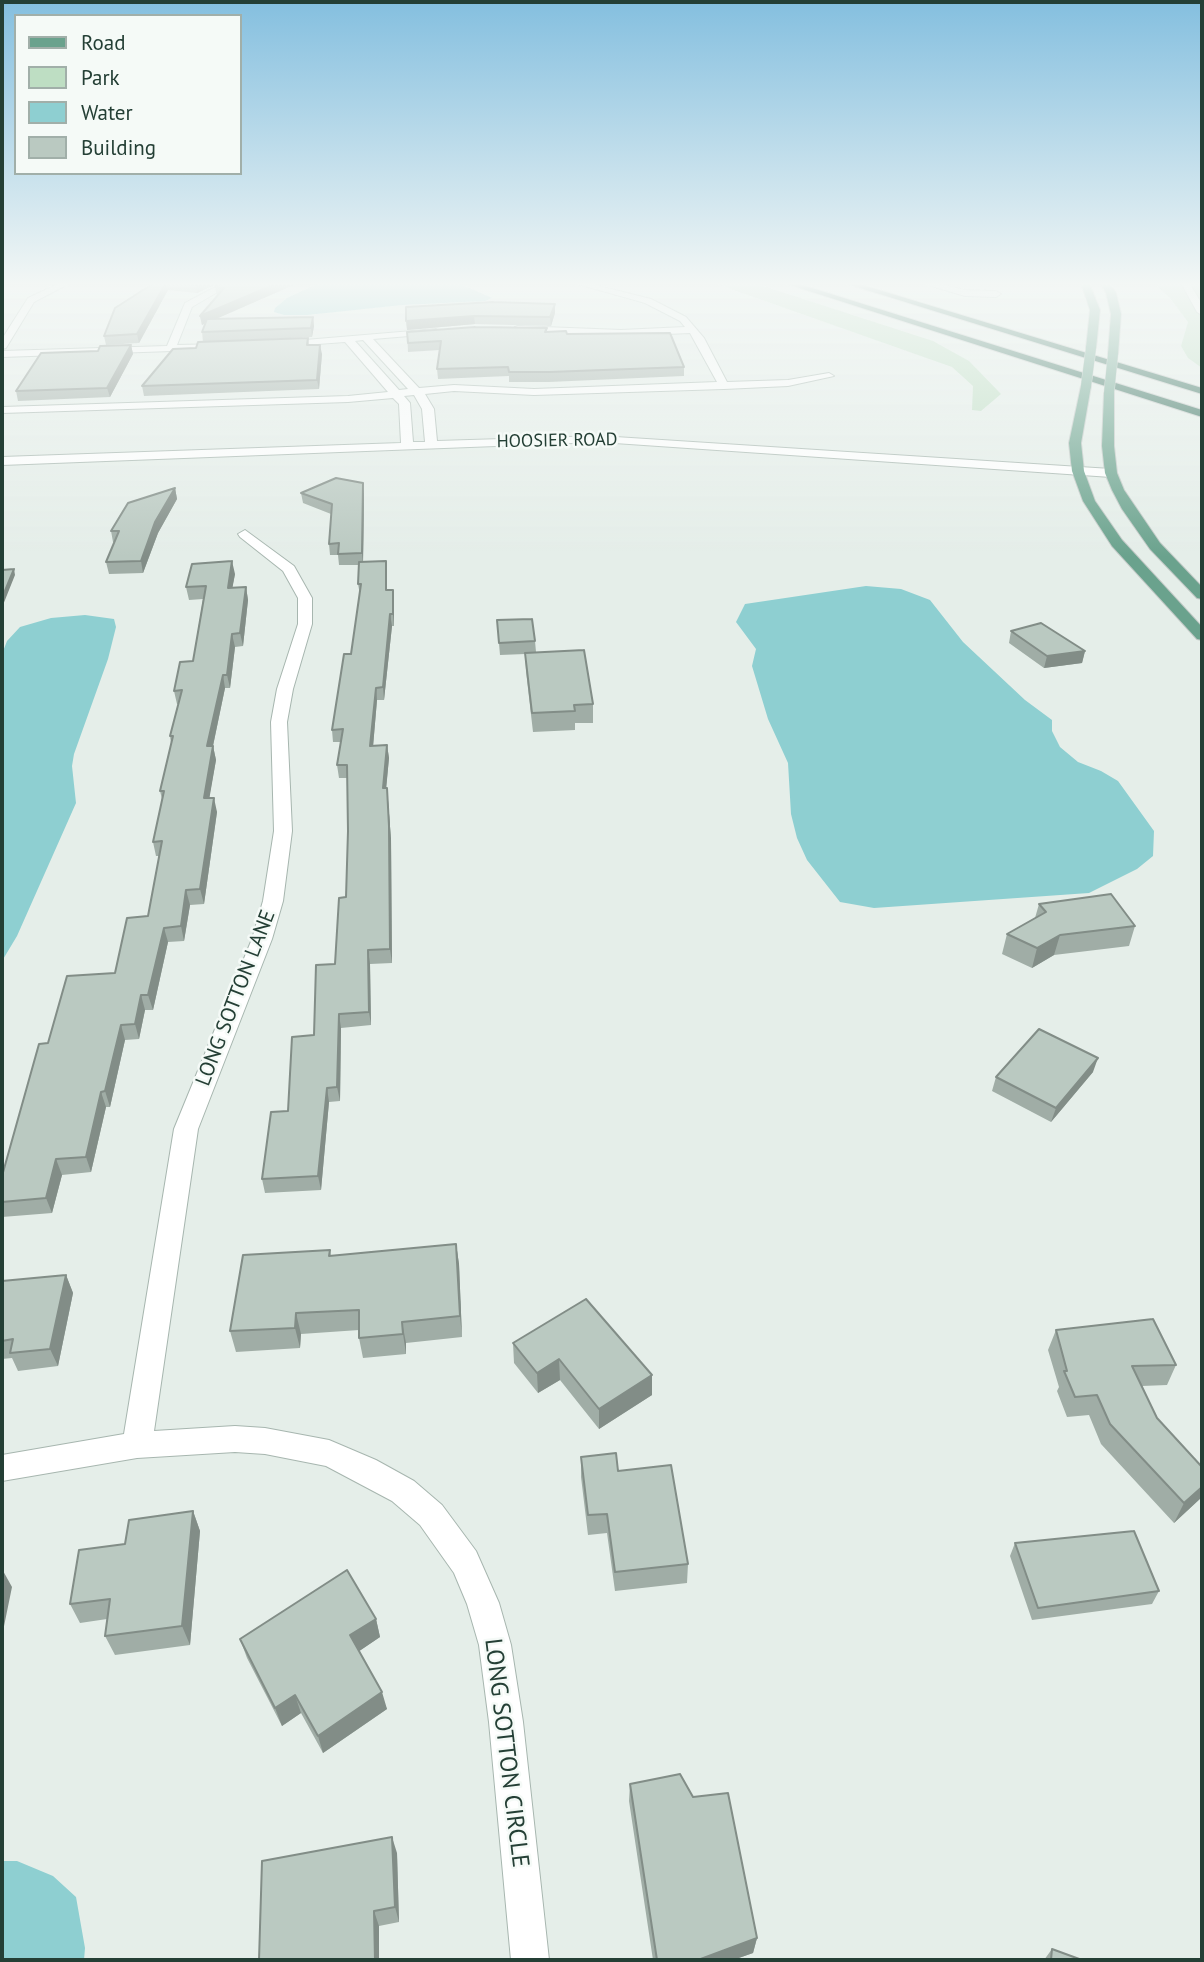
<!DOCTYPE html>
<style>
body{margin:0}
#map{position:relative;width:1204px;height:1962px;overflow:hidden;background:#e5eee9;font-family:"PT Sans",sans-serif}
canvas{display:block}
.frame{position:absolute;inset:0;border:4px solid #243f35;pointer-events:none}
.legend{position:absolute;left:14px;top:14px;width:228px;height:161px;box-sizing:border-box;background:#f5faf7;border:2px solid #a1afa9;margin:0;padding:9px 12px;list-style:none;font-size:21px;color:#243f35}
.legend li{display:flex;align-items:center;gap:14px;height:35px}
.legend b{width:35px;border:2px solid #a1afa9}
</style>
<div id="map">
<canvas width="1204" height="1962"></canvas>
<div class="frame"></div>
<ul class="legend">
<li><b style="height:9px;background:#6aa28d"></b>Road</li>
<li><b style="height:19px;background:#bedec3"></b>Park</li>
<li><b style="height:19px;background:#8ecfd1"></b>Water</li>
<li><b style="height:19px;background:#bac9c1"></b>Building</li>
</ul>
</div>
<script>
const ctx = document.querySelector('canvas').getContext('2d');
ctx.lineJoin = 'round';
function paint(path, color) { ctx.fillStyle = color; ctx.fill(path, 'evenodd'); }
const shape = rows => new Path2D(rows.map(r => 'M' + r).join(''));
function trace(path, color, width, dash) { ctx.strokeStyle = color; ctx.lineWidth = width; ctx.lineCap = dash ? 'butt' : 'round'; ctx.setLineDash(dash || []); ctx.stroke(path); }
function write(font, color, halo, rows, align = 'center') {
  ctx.font = font + ' "PT Sans",sans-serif'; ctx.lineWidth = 5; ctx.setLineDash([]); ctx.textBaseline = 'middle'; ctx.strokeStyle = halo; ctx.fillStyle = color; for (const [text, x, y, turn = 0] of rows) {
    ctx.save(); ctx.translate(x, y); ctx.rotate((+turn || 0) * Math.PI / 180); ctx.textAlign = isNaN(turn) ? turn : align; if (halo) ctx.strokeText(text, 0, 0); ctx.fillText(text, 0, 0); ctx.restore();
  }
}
paint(shape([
 [714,283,754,283,933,341,969,361,1001,394,981,411,972,410,973,386,952,367],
 [1154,283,1202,283,1202,368,1188,358,1181,346,1188,322,1170,298]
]), '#bedec3');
paint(shape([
 [319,283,458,283,492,298,485,301,402,305,307,315,284,315,274,312,275,308,287,298],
 [866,586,901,589,930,600,963,642,1025,700,1052,720,1052,731,1060,747,1078,762,1101,771,1118,781,1154,831,1153,856,1137,869,1089,893,874,908,840,902,807,860,797,838,791,814,788,763,768,719,752,666,756,649,736,622,745,604],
 [85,615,114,619,116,627,108,659,74,754,72,766,76,803,17,936,2,961,2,654,7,641,20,627,51,618],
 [2,1861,17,1861,53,1876,76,1897,85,1948,84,1960,2,1960]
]), '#8ecfd1');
const minor = shape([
 [60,283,70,283,34,302,6,348,2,349,2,339,28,298,60,283],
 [223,283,233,283,192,307,177,345,224,344,228,345,228,349,2,357,2,351,167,346,185,303,223,283],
 [574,283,587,283,651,299,686,317,704,338,727,382,788,380,829,373,834,376,788,386,724,389,534,395,454,391,425,394,434,409,437,441,600,436,1111,469,1117,473,1111,477,600,442,2,465,2,457,401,443,399,404,393,398,348,402,2,413,2,407,348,396,388,392,345,342,277,347,277,343,281,342,436,329,438,331,433,334,373,339,419,388,454,385,534,389,717,382,690,333,621,336,515,331,515,327,518,326,621,330,685,327,680,321,645,303,574,283],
 [363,340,408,389,399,390,355,341,363,340],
 [414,395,422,409,425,442,413,442,410,403,404,396,414,395],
 [921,283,934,283,965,290,996,291,1001,294,996,297,965,296,921,283],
 [1181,283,1189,283,1202,304,1202,315,1197,312,1181,283],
 [245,530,294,566,312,598,312,624,293,689,287,722,292,831,283,901,272,939,198,1129,154,1431,235,1426,265,1428,329,1440,376,1460,414,1481,442,1505,476,1551,499,1603,511,1645,523,1722,549,1960,511,1960,489,1722,479,1645,467,1604,454,1573,420,1525,392,1501,326,1466,265,1454,235,1452,137,1458,2,1481,2,1455,124,1434,174,1129,252,939,263,901,274,831,271,722,277,689,298,624,298,598,283,571,240,537,238,534,245,530]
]);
const major = shape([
 [1081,283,1089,283,1100,310,1096,348,1091,351,1086,348,1090,310,1081,283],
 [1101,283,1109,283,1116,293,1121,314,1118,354,1113,357,1108,354,1111,314,1106,293,1101,283],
 [1086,383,1091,386,1081,443,1084,471,1095,501,1122,540,1202,627,1202,640,1197,639,1112,546,1083,501,1072,471,1069,443,1081,386,1086,383],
 [1109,390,1114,393,1114,446,1117,473,1124,490,1160,543,1202,587,1202,599,1197,598,1150,549,1122,509,1112,490,1105,473,1102,446,1104,393,1109,390]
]);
const highway = shape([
 [784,283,796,283,1202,410,1202,417,784,283],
 [844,283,856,283,1202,388,1202,394,844,283]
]);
trace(minor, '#a7b6af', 2);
trace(major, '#c2c9c6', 2);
trace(highway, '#c2c9c6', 2);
paint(minor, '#fff');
paint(major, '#6aa28d');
paint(highway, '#306b58');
const majorBridge = shape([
 [1086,386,1091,348],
 [1109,393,1113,354]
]);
trace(majorBridge, '#c2c9c6', 11, []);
trace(majorBridge, '#6aa28d', 10);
paint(shape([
 [154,283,218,283,197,293,168,290,139,343,106,345,104,336],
 [223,283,298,283,216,319,313,317,314,326,312,337,203,342,202,332,205,323,202,325,200,316,217,296,215,287],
 [406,307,555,313,551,326,475,324,407,330],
 [547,328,547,332,567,334,684,367,684,376,549,382,509,382,509,376,438,379,437,369,440,350,408,352,407,332],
 [308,338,309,345,322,354,319,389,144,396,142,386,196,348],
 [131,345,133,354,110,397,18,401,16,391,98,351],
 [175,488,177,499,158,533,143,573,109,574,106,562,115,542,113,542,111,531],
 [301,493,364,494,363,562,387,572,387,590,394,602,394,626,392,626,384,700,377,700,373,746,387,745,389,758,386,788,387,788,388,801,391,839,392,963,370,964,371,1025,341,1028,340,1101,329,1102,321,1190,265,1193,262,1179,288,1111,314,1035,335,964,346,897,348,831,347,778,339,778,337,765,341,742,333,742,332,730,351,654,360,595,358,584,359,565,339,565,338,555,330,555,329,544,331,514,303,503],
 [235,574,232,588,246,587,248,600,243,646,235,647,230,688,225,688,213,746,216,760,209,798,217,812,204,904,190,905,184,941,168,942,153,1010,145,1010,139,1039,125,1040,110,1107,106,1107,91,1172,62,1175,52,1213,2,1217,2,1176,48,1043,115,973,148,916,159,856,156,856,153,842,162,799,160,791,171,743,170,736,178,704,177,704,174,691,193,661,203,599,189,600,186,587],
 [497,620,535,641,536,652,593,704,593,723,575,723,575,730,533,732,526,671,525,654,500,655],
 [1011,631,1085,651,1082,663,1044,668,1009,643],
 [1039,904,1135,926,1129,946,1054,955,1032,968,1002,954,1007,934,1035,918],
 [1093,1072,1051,1122,992,1091,996,1077],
 [456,1244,459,1264,462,1337,406,1343,406,1354,363,1358,359,1338,359,1330,301,1334,300,1348,236,1352,230,1331,330,1250,331,1256],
 [66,1275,73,1293,58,1366,18,1371,12,1358,2,1359,2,1281],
 [1056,1330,1176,1365,1167,1385,1142,1386,1157,1418,1202,1497,1174,1523,1101,1444,1089,1415,1067,1417,1057,1391,1059,1387,1048,1350],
 [513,1343,652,1375,652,1395,599,1429,560,1380,538,1393,514,1363],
 [581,1457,618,1471,688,1564,687,1583,615,1591,607,1533,588,1535,581,1477],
 [193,1511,200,1531,190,1645,115,1655,105,1636,107,1619,80,1623,70,1604,125,1544],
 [1015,1543,1159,1591,1152,1604,1032,1620,1010,1556],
 [376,1619,380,1637,359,1651,387,1709,323,1753,301,1713,282,1726,247,1658,240,1639],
 [630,1784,757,1938,753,1953,733,1960,653,1960,629,1801],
 [397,1853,399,1922,379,1926,379,1960,259,1960],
 [1052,1949,1082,1960,1044,1960]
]), '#a0ada6');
paint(shape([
 [167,283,168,290,139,343,137,334],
 [201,283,218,283,197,293,196,285],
 [278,283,298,283,202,325,200,316],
 [555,304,555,313,551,326,550,317],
 [474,316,475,324,407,330,406,321],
 [313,317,314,326,312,337,311,328],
 [131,345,133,354,110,397,107,388],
 [320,345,322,354,319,389,317,380],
 [363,483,364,494,363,564,362,553],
 [175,488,177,499,158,533,143,573,141,561,155,522],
 [232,561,235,574,230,601,228,588],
 [14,569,15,575,3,605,2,598],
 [246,587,248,600,243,646,240,633],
 [393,590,394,602,394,626,393,614],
 [390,614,392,626,384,700,383,687],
 [232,634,235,647,230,688,227,675],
 [1085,651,1082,663,1044,668,1047,656],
 [223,675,225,688,210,760,207,746],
 [376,688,377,700,372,759,370,746],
 [387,745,389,758,385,801,383,788],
 [213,746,216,760,207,812,204,798],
 [387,788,391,839,392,963,390,949],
 [214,798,217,812,204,904,200,889],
 [186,890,190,905,184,941,181,926],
 [164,928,168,942,153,1010,148,995],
 [1060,935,1054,955,1032,968,1037,948],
 [368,950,370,964,371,1025,369,1012],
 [141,995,145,1010,139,1039,135,1024],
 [339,1014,341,1028,340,1101,337,1087],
 [121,1025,125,1040,110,1107,105,1091],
 [1098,1058,1093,1072,1051,1122,1056,1108],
 [327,1088,329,1102,321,1190,318,1176],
 [101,1092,106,1107,91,1172,86,1157],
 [56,1159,62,1175,52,1213,46,1198],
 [456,1244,459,1264,462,1337,460,1316],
 [66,1275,73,1293,58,1366,50,1349],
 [296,1313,301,1334,300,1348,295,1328],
 [402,1322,406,1343,406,1354,403,1334],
 [559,1359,560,1380,538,1393,537,1373],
 [652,1375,652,1395,599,1429,599,1409],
 [1202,1487,1202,1497,1174,1523,1184,1503],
 [193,1511,200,1531,190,1645,182,1626],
 [2,1569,12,1587,2,1636],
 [376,1619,380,1637,355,1654,350,1635],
 [382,1692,387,1709,323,1753,318,1736],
 [295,1695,301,1713,282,1726,275,1708],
 [392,1837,397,1853,399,1922,395,1907],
 [374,1911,379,1926,379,1960,375,1960],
 [757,1938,753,1953,733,1960,698,1960]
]), '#828d87');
const building = shape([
 [154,283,166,283,137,334,104,336,115,308,154,283],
 [173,283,201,283,196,285,173,283],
 [223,283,278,283,200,316,224,288,215,287,223,283],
 [493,302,555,304,550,317,474,316,406,321,406,307,493,302],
 [313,317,311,328,202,332,207,319,313,317],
 [475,327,547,328,545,332,566,331,567,334,670,333,684,367,549,372,509,372,508,367,437,369,441,341,408,343,407,332,475,327],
 [308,338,307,345,320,345,317,380,142,386,173,349,196,348,198,342,308,338],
 [131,345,107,388,16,391,41,353,98,351,100,346,131,345],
 [336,478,363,483,362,553,338,554,339,543,329,544,332,504,301,493,336,478],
 [175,488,155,522,141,561,106,562,119,531,111,531,128,503,175,488],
 [232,561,228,588,246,587,240,633,232,634,227,675,223,675,207,746,213,746,204,798,214,798,200,889,186,890,181,926,164,928,148,995,141,995,135,1024,121,1025,105,1091,101,1092,86,1157,56,1159,46,1198,2,1202,2,1176,39,1044,48,1043,67,976,115,973,127,918,148,916,162,841,153,842,164,791,160,791,173,736,170,736,182,690,174,691,180,662,193,661,206,586,186,587,192,564,232,561],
 [386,561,386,590,393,590,393,614,390,614,383,687,376,688,370,746,387,745,383,788,387,788,389,826,390,949,368,950,369,1012,339,1014,337,1087,327,1088,318,1176,262,1179,271,1112,288,1111,292,1037,314,1035,316,965,335,964,339,898,346,897,348,831,347,765,337,765,343,729,332,730,344,654,351,654,361,584,358,584,359,562,386,561],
 [14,569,2,598,2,570,14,569],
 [532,619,535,641,499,643,497,620,532,619],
 [1041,623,1085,651,1047,656,1011,631,1041,623],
 [584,650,593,704,574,705,575,711,532,713,525,653,584,650],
 [1111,894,1135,926,1060,935,1037,948,1007,934,1046,912,1039,904,1111,894],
 [1039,1029,1098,1058,1056,1108,996,1077,1039,1029],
 [456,1244,460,1316,402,1322,403,1334,359,1338,359,1310,296,1313,295,1328,230,1331,243,1255,330,1250,329,1256,456,1244],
 [66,1275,50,1349,10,1353,13,1339,2,1341,2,1281,66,1275],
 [586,1299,652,1375,599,1409,559,1359,537,1373,513,1343,586,1299],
 [1153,1319,1176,1365,1132,1366,1157,1418,1202,1467,1202,1487,1184,1503,1110,1424,1097,1395,1075,1397,1064,1371,1067,1371,1056,1330,1153,1319],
 [616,1453,618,1471,671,1465,688,1564,615,1572,607,1514,588,1515,581,1457,616,1453],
 [193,1511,182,1626,105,1636,110,1599,70,1604,79,1550,125,1544,129,1520,193,1511],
 [1134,1531,1159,1591,1038,1608,1015,1543,1134,1531],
 [347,1570,376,1619,350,1635,382,1692,318,1736,295,1695,275,1708,240,1639,347,1570],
 [680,1774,693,1797,728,1793,757,1938,698,1960,657,1960,630,1784,680,1774],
 [392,1837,395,1907,374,1911,375,1960,259,1960,262,1861,392,1837],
 [1052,1949,1082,1960,1051,1960,1052,1949]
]);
paint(building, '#bac9c1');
trace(building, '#828d87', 2);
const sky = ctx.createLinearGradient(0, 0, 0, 557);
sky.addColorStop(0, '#84bfdf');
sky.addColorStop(0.51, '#f3f7f5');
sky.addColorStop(1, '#f3f7f500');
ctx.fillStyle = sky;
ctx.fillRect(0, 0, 1204, 557);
write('18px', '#243f35', '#f5faf7', [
 ["HOOSIER ROAD",557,441,-1]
]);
write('21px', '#243f35', '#f5faf7', [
 ["LONG SOTTON LANE",236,998,-69]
]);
write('24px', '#243f35', '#f5faf7', [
 ["LONG SOTTON CIRCLE",506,1753,83]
]);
</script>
